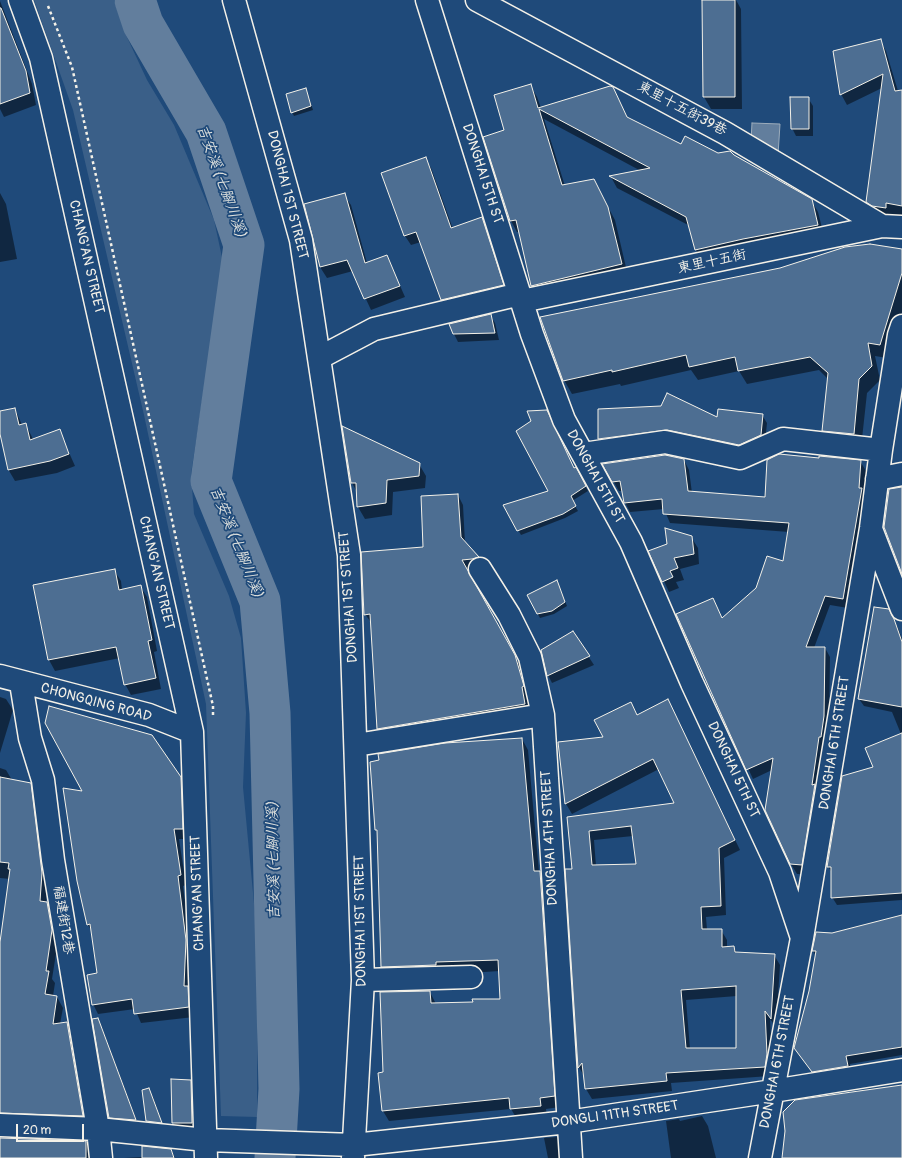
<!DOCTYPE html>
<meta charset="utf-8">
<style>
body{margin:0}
#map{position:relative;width:902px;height:1158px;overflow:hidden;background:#1f4a7a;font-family:Pangolin,sans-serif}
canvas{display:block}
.scale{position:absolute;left:16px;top:1124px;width:68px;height:18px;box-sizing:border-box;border:2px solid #f4f1e8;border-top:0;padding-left:5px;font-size:12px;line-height:14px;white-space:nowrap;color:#f4f1e8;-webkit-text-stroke:3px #1f4a7a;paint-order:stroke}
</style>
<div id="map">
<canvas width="902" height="1158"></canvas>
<div class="scale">20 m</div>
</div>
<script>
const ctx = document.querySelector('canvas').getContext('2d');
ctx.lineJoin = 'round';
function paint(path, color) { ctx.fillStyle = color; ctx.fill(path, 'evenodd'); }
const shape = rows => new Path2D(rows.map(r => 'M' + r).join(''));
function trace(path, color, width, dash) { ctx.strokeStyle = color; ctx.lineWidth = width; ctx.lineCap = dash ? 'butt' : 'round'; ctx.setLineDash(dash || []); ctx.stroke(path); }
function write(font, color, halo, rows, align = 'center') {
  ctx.font = font + ' Pangolin,"LXGW WenKai TC",sans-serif'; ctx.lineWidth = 3.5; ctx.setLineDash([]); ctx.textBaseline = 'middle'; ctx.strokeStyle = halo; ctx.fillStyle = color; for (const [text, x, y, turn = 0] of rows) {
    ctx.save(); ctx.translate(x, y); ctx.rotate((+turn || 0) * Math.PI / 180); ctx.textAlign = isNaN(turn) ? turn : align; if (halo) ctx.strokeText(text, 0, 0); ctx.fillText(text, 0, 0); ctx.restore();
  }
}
paint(shape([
 [34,0,114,0,126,35,147,80,174,125,214,220,223,262,191,474,194,514,229,596,241,638,246,713,243,787,257,935,257,1117,221,1116,206,704,144,415,73,110]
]), '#3a5f88');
const water = shape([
 [752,123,780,124,778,155,751,141,752,123]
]);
paint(water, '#627e9d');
trace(water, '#9cacbb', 1);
paint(shape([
 [703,0,736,0,741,9,742,109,711,109,704,97],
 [0,1,32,84,36,105,4,117,0,109],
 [880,40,886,51,898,91,902,91,902,220,873,213,867,202,882,88,847,105,841,94],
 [530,85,537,97,541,108,619,100,628,119,681,145,718,154,733,155,811,200,818,212,824,236,702,261,696,250,690,226,617,188,611,177,641,171,544,119,565,186,600,192,615,220,628,276,538,297,532,285,520,232,517,232,511,221,505,131],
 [306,89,313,110,294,116,292,112],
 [808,98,813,106,813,136,796,136,792,128],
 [425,158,431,168,453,229,482,218,487,228,508,295,447,309,442,300,421,242,411,245,405,236],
 [0,193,6,204,17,259,0,262],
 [344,195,351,205,367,263,387,256,405,297,371,310,353,271,327,278,320,267,305,205],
 [902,250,902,312,887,358,875,356,880,380,867,393,861,448,831,444,823,431,828,379,819,370,747,384,739,371,698,380,691,370,621,386,620,384,572,394,564,380],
 [490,315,495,323,499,340,458,342,454,334],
 [15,409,22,425,26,425,33,439,59,430,75,466,57,473,15,481,8,469,0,430,0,412],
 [599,410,718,419,762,415,767,423,765,443,744,453,604,447,599,439],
 [684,460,689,470,692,493,765,498,860,461,866,471,864,492,867,498,848,608,830,605,814,648,825,648,830,657,829,726,807,874,797,874,791,864,772,770,753,779,677,615,722,619,757,589,784,562,789,532,670,523,664,509,630,512,625,502,622,491,619,491,604,465],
 [419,464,426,476,425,488,393,492,392,515,365,519,358,507,357,492,352,483],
 [575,469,588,491,572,501,578,511,565,518,521,535,505,506,550,491],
 [458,495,463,505,465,543,478,557,484,567,467,570,520,666,529,696,527,697,530,713,384,739,378,729,372,624,365,614,424,548],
 [691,537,698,548,699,564,680,569,684,580,676,582,679,588,669,592,650,551],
 [114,570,121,581,122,590,140,586,147,597,157,651,154,652,161,689,131,695,125,684,120,658,55,671,49,660,34,586],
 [557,581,567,606,554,614,540,618,528,596],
 [888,610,898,628,902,639,902,900,837,905,832,897,832,873,828,866,874,767,901,734,892,712,864,706,859,699],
 [573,633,594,665,552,683,548,675],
 [0,697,6,699,13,710,0,753],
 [668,701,740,850,724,858,726,915,706,917,707,930,721,930,727,940,727,948,734,947,737,953,774,955,780,965,776,1027,770,1019,772,1064,770,1076,671,1083,672,1091,592,1099,586,1089,585,1078,579,1067,566,870,573,870,568,818,676,804,659,769,572,814,566,804,559,743,604,738,638,716],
 [633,836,637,865,596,866,594,840],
 [737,996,737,1048,690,1049,686,1000],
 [522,739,528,750,539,872,546,883,560,1107,546,1109,547,1117,517,1119,511,1109,389,1121,383,1111,384,1073,430,992,436,1004,474,1003,501,1000,500,971,388,978,382,967,378,833,376,829],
 [0,768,6,770,12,780,30,784,36,795,48,884,46,902,53,914,58,941,52,979,55,983,53,996,57,997,63,1008,60,1024,67,1023,73,1034,89,1126,0,1125,0,944,10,879,0,878],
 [180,777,186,788,188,839,179,839,186,885,183,886,191,951,194,1017,141,1023,135,1009,98,1014,93,1004,98,974,93,933,88,925,78,881,84,792],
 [902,916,902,1055,850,1064,851,1074,817,1079,795,1048,810,991,816,956,813,951,816,933,832,934],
 [97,1020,102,1028,139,1127,114,1125,110,1117],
 [190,1081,195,1089,196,1130,177,1130,173,1122],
 [148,1089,153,1097,165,1131,151,1129,147,1121],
 [702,1116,708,1126,716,1158,671,1158,666,1121,679,1119,680,1121],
 [557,1137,562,1146,563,1158,548,1158,544,1138],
 [0,1139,86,1142,91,1151,91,1158,0,1158],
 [171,1150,175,1158,124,1158,143,1157]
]), '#0007');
trace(shape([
 [135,0,143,24,206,132,244,245,211,481,260,601,270,713,279,1089,275,1158]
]), '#627e9d', 41);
const building = shape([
 [702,0,735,0,735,97,703,97,702,0],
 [0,8,1,8,26,71,30,93,0,104,0,8],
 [881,39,895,91,902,90,902,206,886,203,886,208,872,206,866,202,883,74,840,95,833,51,881,39],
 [531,84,538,108,610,86,613,87,627,117,681,144,685,136,718,153,730,151,734,155,812,199,818,225,743,239,695,250,686,217,609,176,650,168,539,109,562,185,594,179,608,207,622,264,531,286,516,220,510,221,483,137,504,130,494,95,531,84],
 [306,88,311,106,291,113,286,94,306,88],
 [790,97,809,97,809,129,791,129,790,97],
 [426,157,451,228,482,217,504,285,441,300,416,232,404,236,381,173,426,157],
 [345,193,365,263,387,255,400,286,364,299,347,260,320,267,304,204,345,193],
 [870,244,902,249,902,273,880,345,868,343,872,366,859,379,854,434,822,431,828,373,810,357,738,371,735,357,689,367,686,355,612,372,612,370,563,381,540,317,780,268,845,247,870,244],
 [491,314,495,333,453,334,449,324,491,314],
 [667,393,717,417,718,409,763,414,761,435,739,445,667,430,598,439,598,409,661,406,667,393],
 [15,408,19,425,26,423,30,440,60,429,69,454,50,461,8,470,0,434,0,411,15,408],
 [547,410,574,468,576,467,586,486,571,496,576,506,563,514,517,531,503,505,548,491,516,431,531,421,527,411,547,410],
 [342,426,420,463,419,476,387,480,386,503,357,507,356,483,351,483,342,426],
 [779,454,819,458,819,456,861,460,859,488,862,488,843,599,825,596,806,647,825,647,824,716,821,737,819,737,812,785,815,784,802,865,790,864,765,810,773,758,746,770,676,614,713,598,722,618,756,588,767,556,783,561,789,523,663,514,662,499,624,503,620,481,612,482,602,464,665,455,684,459,688,491,765,497,767,460,779,454],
 [902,487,902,574,884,527,889,489,902,487],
 [458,494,461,537,479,557,472,559,462,560,515,655,524,686,522,687,525,704,377,729,370,614,364,615,361,552,423,547,421,496,458,494],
 [665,528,692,536,694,554,674,558,678,568,670,571,673,577,662,582,648,551,667,544,665,528],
 [115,569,119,590,141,585,152,640,148,641,156,678,124,685,116,647,48,660,33,585,115,569],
 [557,580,565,602,552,611,537,614,527,595,557,580],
 [874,607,889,609,894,619,902,642,902,707,858,699,874,607],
 [573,631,590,656,547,676,541,650,573,631],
 [668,699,735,840,719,848,721,906,701,907,702,929,722,929,722,947,734,946,735,952,775,954,771,1019,765,1011,767,1054,765,1067,666,1073,667,1081,585,1089,582,1063,578,1068,565,869,572,869,567,817,674,803,653,759,565,804,558,742,603,737,594,720,631,702,637,715,668,699],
 [631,826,636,864,592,865,589,831,631,826],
 [736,986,736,1048,686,1048,681,990,736,986],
 [49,706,152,735,181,777,183,829,174,829,181,875,178,876,186,940,184,986,188,986,189,1007,134,1014,132,999,92,1005,87,975,97,973,90,924,87,925,77,881,63,788,82,791,45,723,49,706],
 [902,733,902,893,831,898,831,867,827,867,842,776,873,767,865,748,902,733],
 [522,738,534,871,540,871,555,1096,540,1098,541,1106,510,1109,509,1098,382,1111,378,1073,383,1072,380,992,430,991,431,1003,473,1002,472,999,500,999,498,960,436,962,436,965,381,967,377,830,375,830,370,762,379,760,378,754,445,743,522,738],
 [0,777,31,783,42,873,40,901,47,902,52,930,46,971,49,971,45,994,57,996,53,1024,67,1022,83,1116,0,1113,0,942,10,869,8,869,9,863,0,862,0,777],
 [902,915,902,1047,846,1056,848,1066,812,1072,794,1048,809,991,816,951,812,951,816,932,832,933,902,915],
 [98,1018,136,1120,109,1118,92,1019,98,1018],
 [171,1079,191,1080,192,1123,172,1123,171,1079],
 [902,1085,902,1158,782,1158,785,1131,783,1112,795,1100,902,1085],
 [149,1088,162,1123,146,1121,142,1090,149,1088],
 [0,1138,86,1141,86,1158,0,1158,0,1138],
 [142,1146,171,1149,174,1158,142,1158,142,1146]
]);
paint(building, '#4d6e92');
trace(building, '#f4f1e8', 1);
const minor = shape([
 [20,0,41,58,192,732,206,1158],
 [234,0,301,240,349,555,363,980,353,1158],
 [427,0,532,334,564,420,631,542,692,683,780,872,802,938],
 [477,0,725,133,882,226],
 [522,301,882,226,902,227],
 [319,358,374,329,520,294],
 [583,454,665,442,740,458,783,439,881,450],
 [877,479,902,474],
 [871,529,902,609],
 [480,569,509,615,530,657,543,715,571,1158],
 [0,676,149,715,192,732],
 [21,683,30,738,43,780,53,860,98,1129,101,1158],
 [356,745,543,715],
 [363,980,471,977],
 [0,1125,98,1129,206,1140,354,1145,568,1122,773,1091,902,1070],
 [760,1158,802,938,871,528,881,450,899,335,902,326]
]);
trace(minor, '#f4f1e8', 25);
trace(shape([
 [48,6,72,67,213,706,213,717]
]), '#f4f1e8', 2.5, [3, 3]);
trace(minor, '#1f4a7a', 22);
write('14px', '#f4f1e8', '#1f4a7a', [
 ["東里十五街39巷",682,109,28],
 ["DONGHAI 5TH ST",482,174,72],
 ["DONGHAI 1ST STREET",287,195,76],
 ["CHANG'AN STREET",86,257,77],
 ["東里十五街",712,262,-12],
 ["DONGHAI 5TH ST",595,477,61],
 ["CHANG'AN STREET",156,573,77],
 ["DONGHAI 1ST STREET",349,597,-94],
 ["CHONGQING ROAD",96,703,15],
 ["DONGHAI 6TH STREET",835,743,-81],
 ["DONGHAI 5TH ST",733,770,65],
 ["DONGHAI 4TH STREET",550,838,-93],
 ["CHANG'AN STREET",198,893,-92],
 ["福建街12巷",63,920,81],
 ["DONGHAI 1ST STREET",361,921,-91],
 ["DONGHAI 6TH STREET",778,1062,-79],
 ["DONGLI 11TH STREET",615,1115,-8]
]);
write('italic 15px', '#dee0dd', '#1f4a7a', [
 ["吉安溪 (七腳川溪)",221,181,70],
 ["吉安溪 (七腳川溪)",236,542,68],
 ["吉安溪 (七腳川溪)",274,861,-91]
]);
</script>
